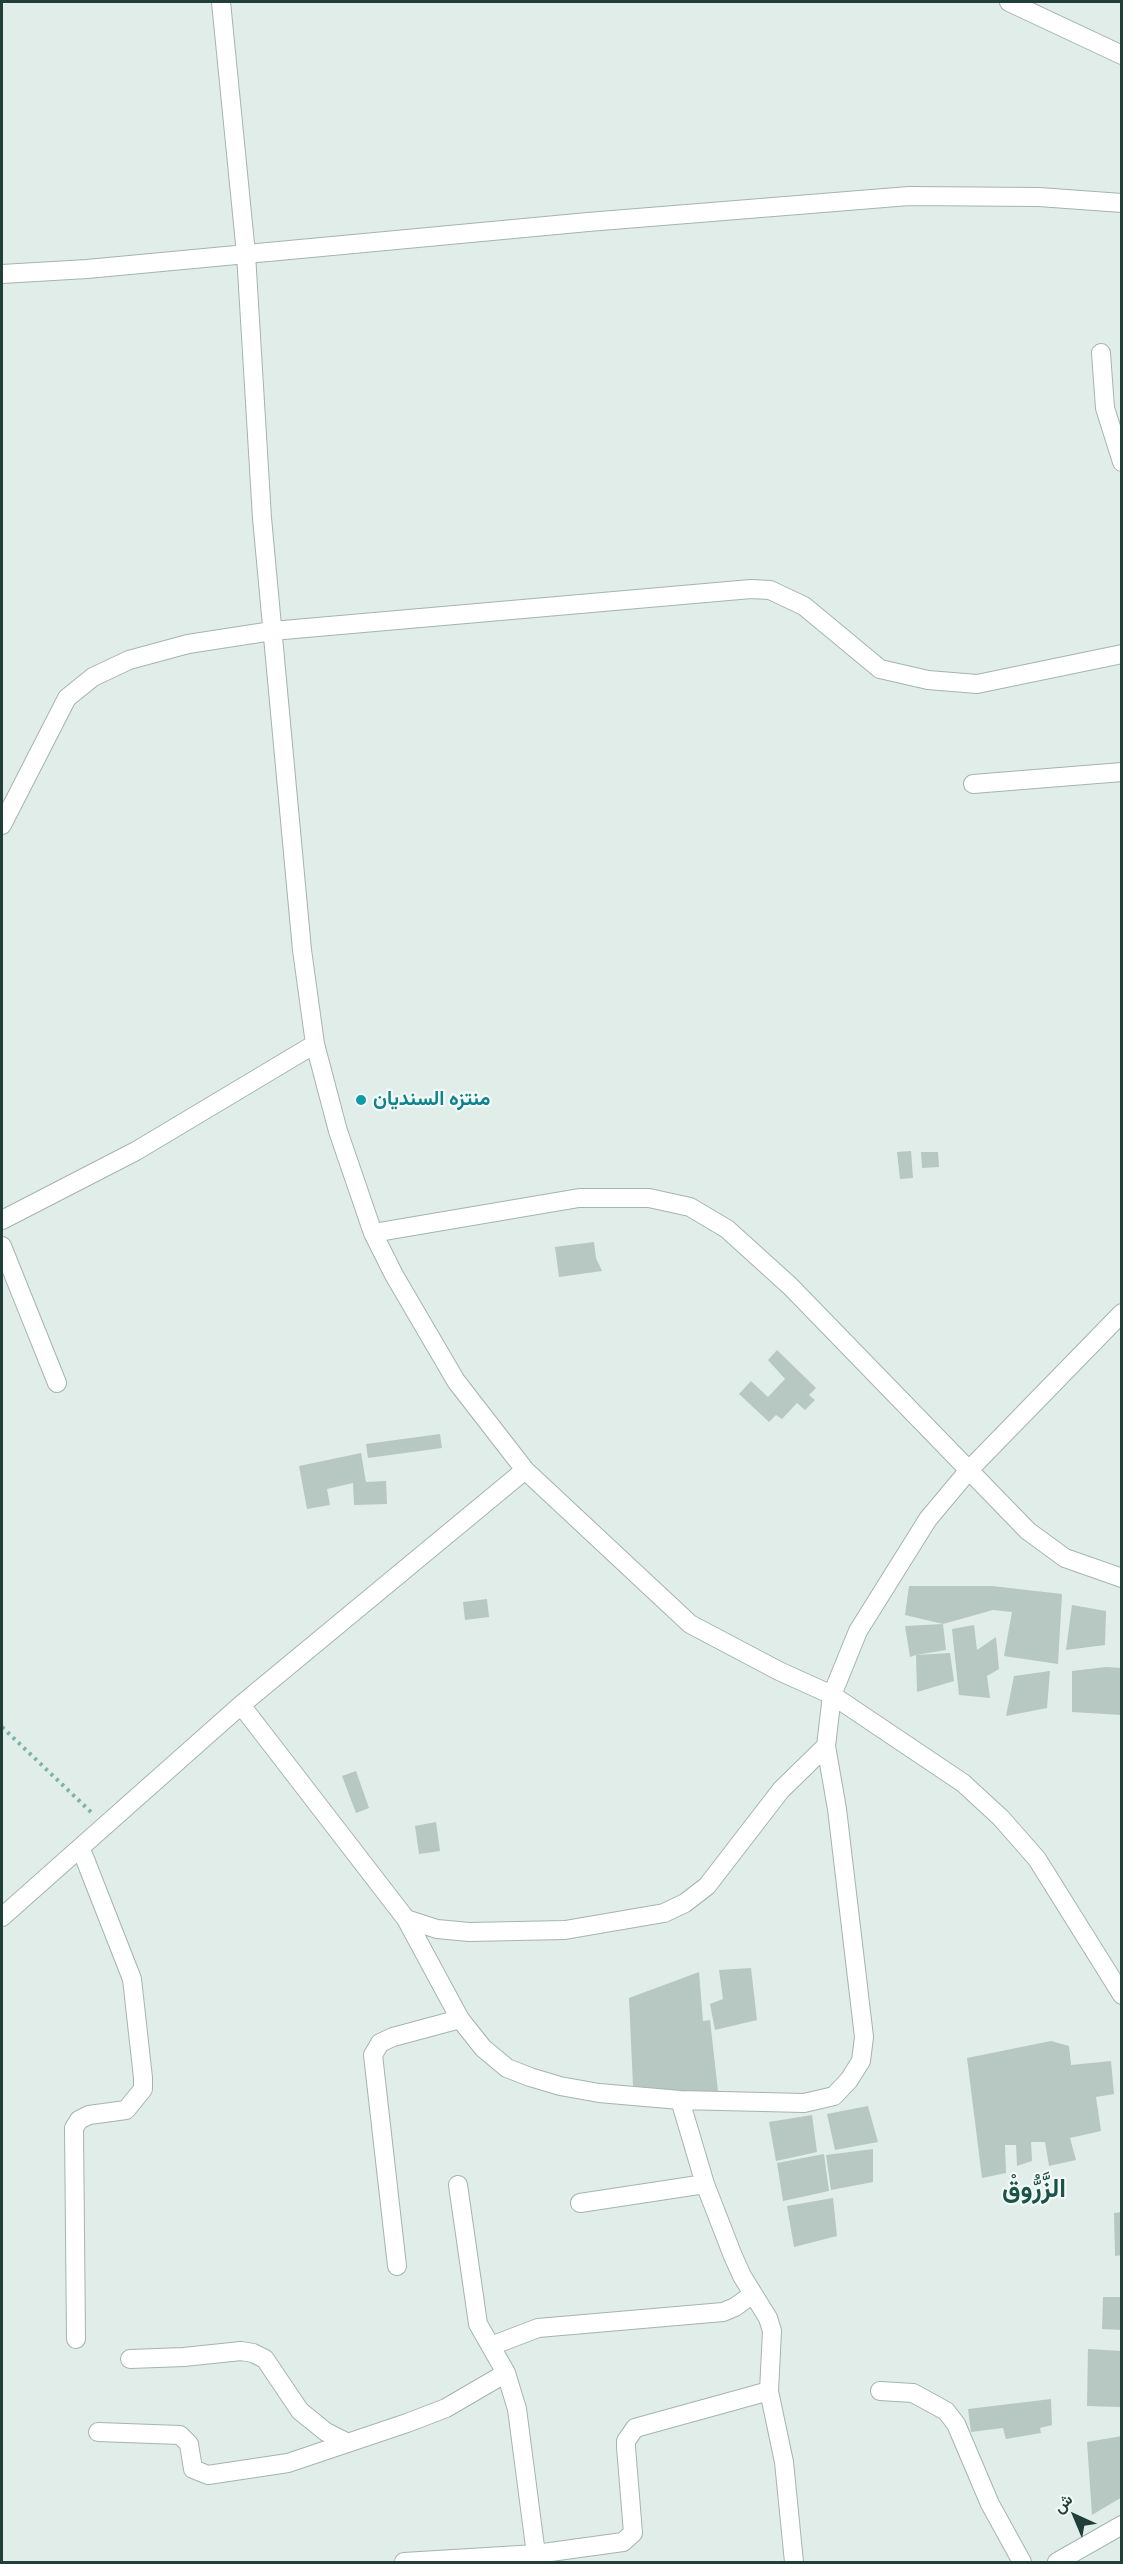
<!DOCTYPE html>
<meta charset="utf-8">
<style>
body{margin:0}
#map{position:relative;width:1123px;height:2564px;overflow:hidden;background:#e1ede8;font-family:"Archivo Narrow",Vazirmatn,sans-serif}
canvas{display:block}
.frame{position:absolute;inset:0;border:3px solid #203f38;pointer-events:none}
.north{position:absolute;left:1045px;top:2486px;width:60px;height:60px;-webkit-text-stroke:4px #f2f9f6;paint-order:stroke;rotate:316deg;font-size:16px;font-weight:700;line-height:24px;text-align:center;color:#203f38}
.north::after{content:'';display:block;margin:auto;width:21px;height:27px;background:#203f38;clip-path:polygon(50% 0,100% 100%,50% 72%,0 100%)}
</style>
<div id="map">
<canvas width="1123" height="2564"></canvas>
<div class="frame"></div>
<div class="north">ش</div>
</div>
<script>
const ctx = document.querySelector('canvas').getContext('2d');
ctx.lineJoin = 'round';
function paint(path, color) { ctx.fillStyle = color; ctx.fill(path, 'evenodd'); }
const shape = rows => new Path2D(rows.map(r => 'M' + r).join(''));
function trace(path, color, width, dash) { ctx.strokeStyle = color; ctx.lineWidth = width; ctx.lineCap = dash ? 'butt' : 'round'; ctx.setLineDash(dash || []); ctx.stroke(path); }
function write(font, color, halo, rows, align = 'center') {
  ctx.font = font + ' "Archivo Narrow",Vazirmatn,sans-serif'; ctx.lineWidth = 4.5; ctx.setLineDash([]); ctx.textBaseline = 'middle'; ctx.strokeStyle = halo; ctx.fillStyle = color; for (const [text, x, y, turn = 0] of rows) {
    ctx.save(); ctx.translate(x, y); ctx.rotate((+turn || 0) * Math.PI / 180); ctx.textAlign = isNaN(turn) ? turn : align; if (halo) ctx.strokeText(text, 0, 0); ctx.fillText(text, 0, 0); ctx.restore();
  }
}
paint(shape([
 [911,1151,913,1178,900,1179,897,1152],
 [921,1152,938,1152,939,1167,922,1168],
 [594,1242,596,1258,602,1271,559,1277,555,1247],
 [777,1350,816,1388,809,1395,815,1400,805,1410,797,1403,782,1419,776,1415,769,1422,739,1394,751,1381,768,1397,785,1379,768,1360],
 [440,1434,442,1448,368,1458,366,1444],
 [361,1453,366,1482,386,1481,387,1504,354,1505,353,1483,327,1489,330,1505,307,1509,299,1466],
 [909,1586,992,1586,1062,1594,1058,1664,1004,1656,1012,1612,993,1610,943,1624,946,1650,916,1655,950,1653,954,1681,917,1692,916,1655,910,1657,905,1626,943,1624,905,1615],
 [487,1599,489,1617,465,1620,463,1602],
 [1072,1605,1106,1611,1105,1645,1066,1650],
 [974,1625,977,1650,996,1637,999,1669,987,1676,990,1698,959,1695,952,1629],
 [1106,1667,1122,1668,1122,1715,1072,1712,1072,1671],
 [1050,1671,1047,1708,1006,1716,1014,1676],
 [356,1771,369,1808,356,1813,342,1776],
 [436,1822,440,1851,419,1854,415,1826],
 [751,1968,757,2020,715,2030,710,2004,723,1999,719,1970],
 [699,1972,703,2021,710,2020,718,2091,642,2094,633,2085,629,1998],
 [1051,2041,1069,2046,1071,2065,1111,2061,1114,2094,1096,2097,1101,2131,1070,2138,1076,2160,1049,2166,1045,2142,1031,2142,1032,2161,1017,2166,1016,2145,1005,2145,1006,2173,982,2178,967,2058],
 [868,2106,878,2142,835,2150,827,2114],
 [812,2115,817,2152,776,2161,769,2122],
 [873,2149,873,2182,831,2190,826,2155],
 [824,2154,829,2191,783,2201,777,2163],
 [833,2198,837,2236,794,2247,787,2206],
 [1122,2212,1122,2255,1115,2256,1114,2213],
 [1103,2297,1122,2297,1122,2330,1102,2329],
 [1088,2349,1122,2351,1120,2407,1087,2406],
 [1051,2399,1052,2425,1040,2428,1041,2433,1006,2439,1003,2428,971,2432,968,2409],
 [1122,2436,1122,2497,1092,2515,1087,2442]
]), '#b6c8c1');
const minor = shape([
 [221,2,246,254,262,518,302,950,315,1044,338,1131,373,1233,394,1275,456,1381,525,1470,690,1624,779,1671,832,1695,963,1783,1001,1818,1037,1859,1122,1995],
 [1009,2,1122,55],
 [2,274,87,269,588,222,909,196,1039,197,1122,203],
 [1101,353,1105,408,1122,462],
 [973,784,1122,772],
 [2,825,67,698,93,677,129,660,188,644,272,631,751,589,770,590,804,606,880,669,928,680,977,684,1122,654],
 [2,1220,136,1151,315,1044],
 [373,1233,579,1198,649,1198,690,1207,727,1229,790,1286,1028,1531,1065,1558,1122,1578],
 [2,1246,57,1383],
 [241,1705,406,1919,437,1929,469,1932,565,1930,664,1913,685,1903,707,1886,781,1790,826,1746,832,1695,858,1631,928,1519,969,1470,1122,1313],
 [2,1917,241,1705,525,1470],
 [406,1919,460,2019,483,2048,507,2068,530,2077,560,2086,599,2093,680,2100,804,2103,834,2096,849,2080,861,2061,864,2037,837,1809,826,1746],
 [680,2100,705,2184,733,2256,742,2276,768,2318,772,2331,769,2391,784,2462,794,2562],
 [458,2185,478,2324,506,2373,517,2409,537,2562],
 [580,2203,705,2184],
 [397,2266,373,2055,380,2043,393,2037,460,2019],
 [76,2339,74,2128,79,2120,89,2115,126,2110,143,2089,143,2078,132,1979,81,1849],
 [491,2346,538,2328,723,2312,735,2307,753,2294],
 [130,2359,184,2357,241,2351,253,2353,265,2359,300,2411,326,2432,346,2442],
 [880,2391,913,2393,946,2411,956,2424,990,2504,1022,2562],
 [98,2432,180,2435,189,2444,193,2469,208,2475,288,2463,407,2423,446,2408,506,2373],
 [404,2562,536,2554,623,2542,633,2533,626,2447,626,2441,635,2428,769,2391],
 [1057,2562,1122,2525]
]);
trace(minor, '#a3b5b0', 20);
trace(shape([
 [2,1727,92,1813]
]), '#7eb3a5', 4, [3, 4.5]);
trace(minor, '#fff', 18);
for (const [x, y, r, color] of [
 [361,1100,6,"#0f9aa8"]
]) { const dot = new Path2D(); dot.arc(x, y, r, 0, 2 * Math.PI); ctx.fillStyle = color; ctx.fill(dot); trace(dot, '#f2f9f6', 2); }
write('bold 20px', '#0d838f', '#f2f9f6', [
 ["منتزه السنديان",373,1100]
], 'left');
write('bold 26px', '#1a5347', '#f2f9f6', [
 ["الزَّرُّوقْ",1034,2190]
]);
</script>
